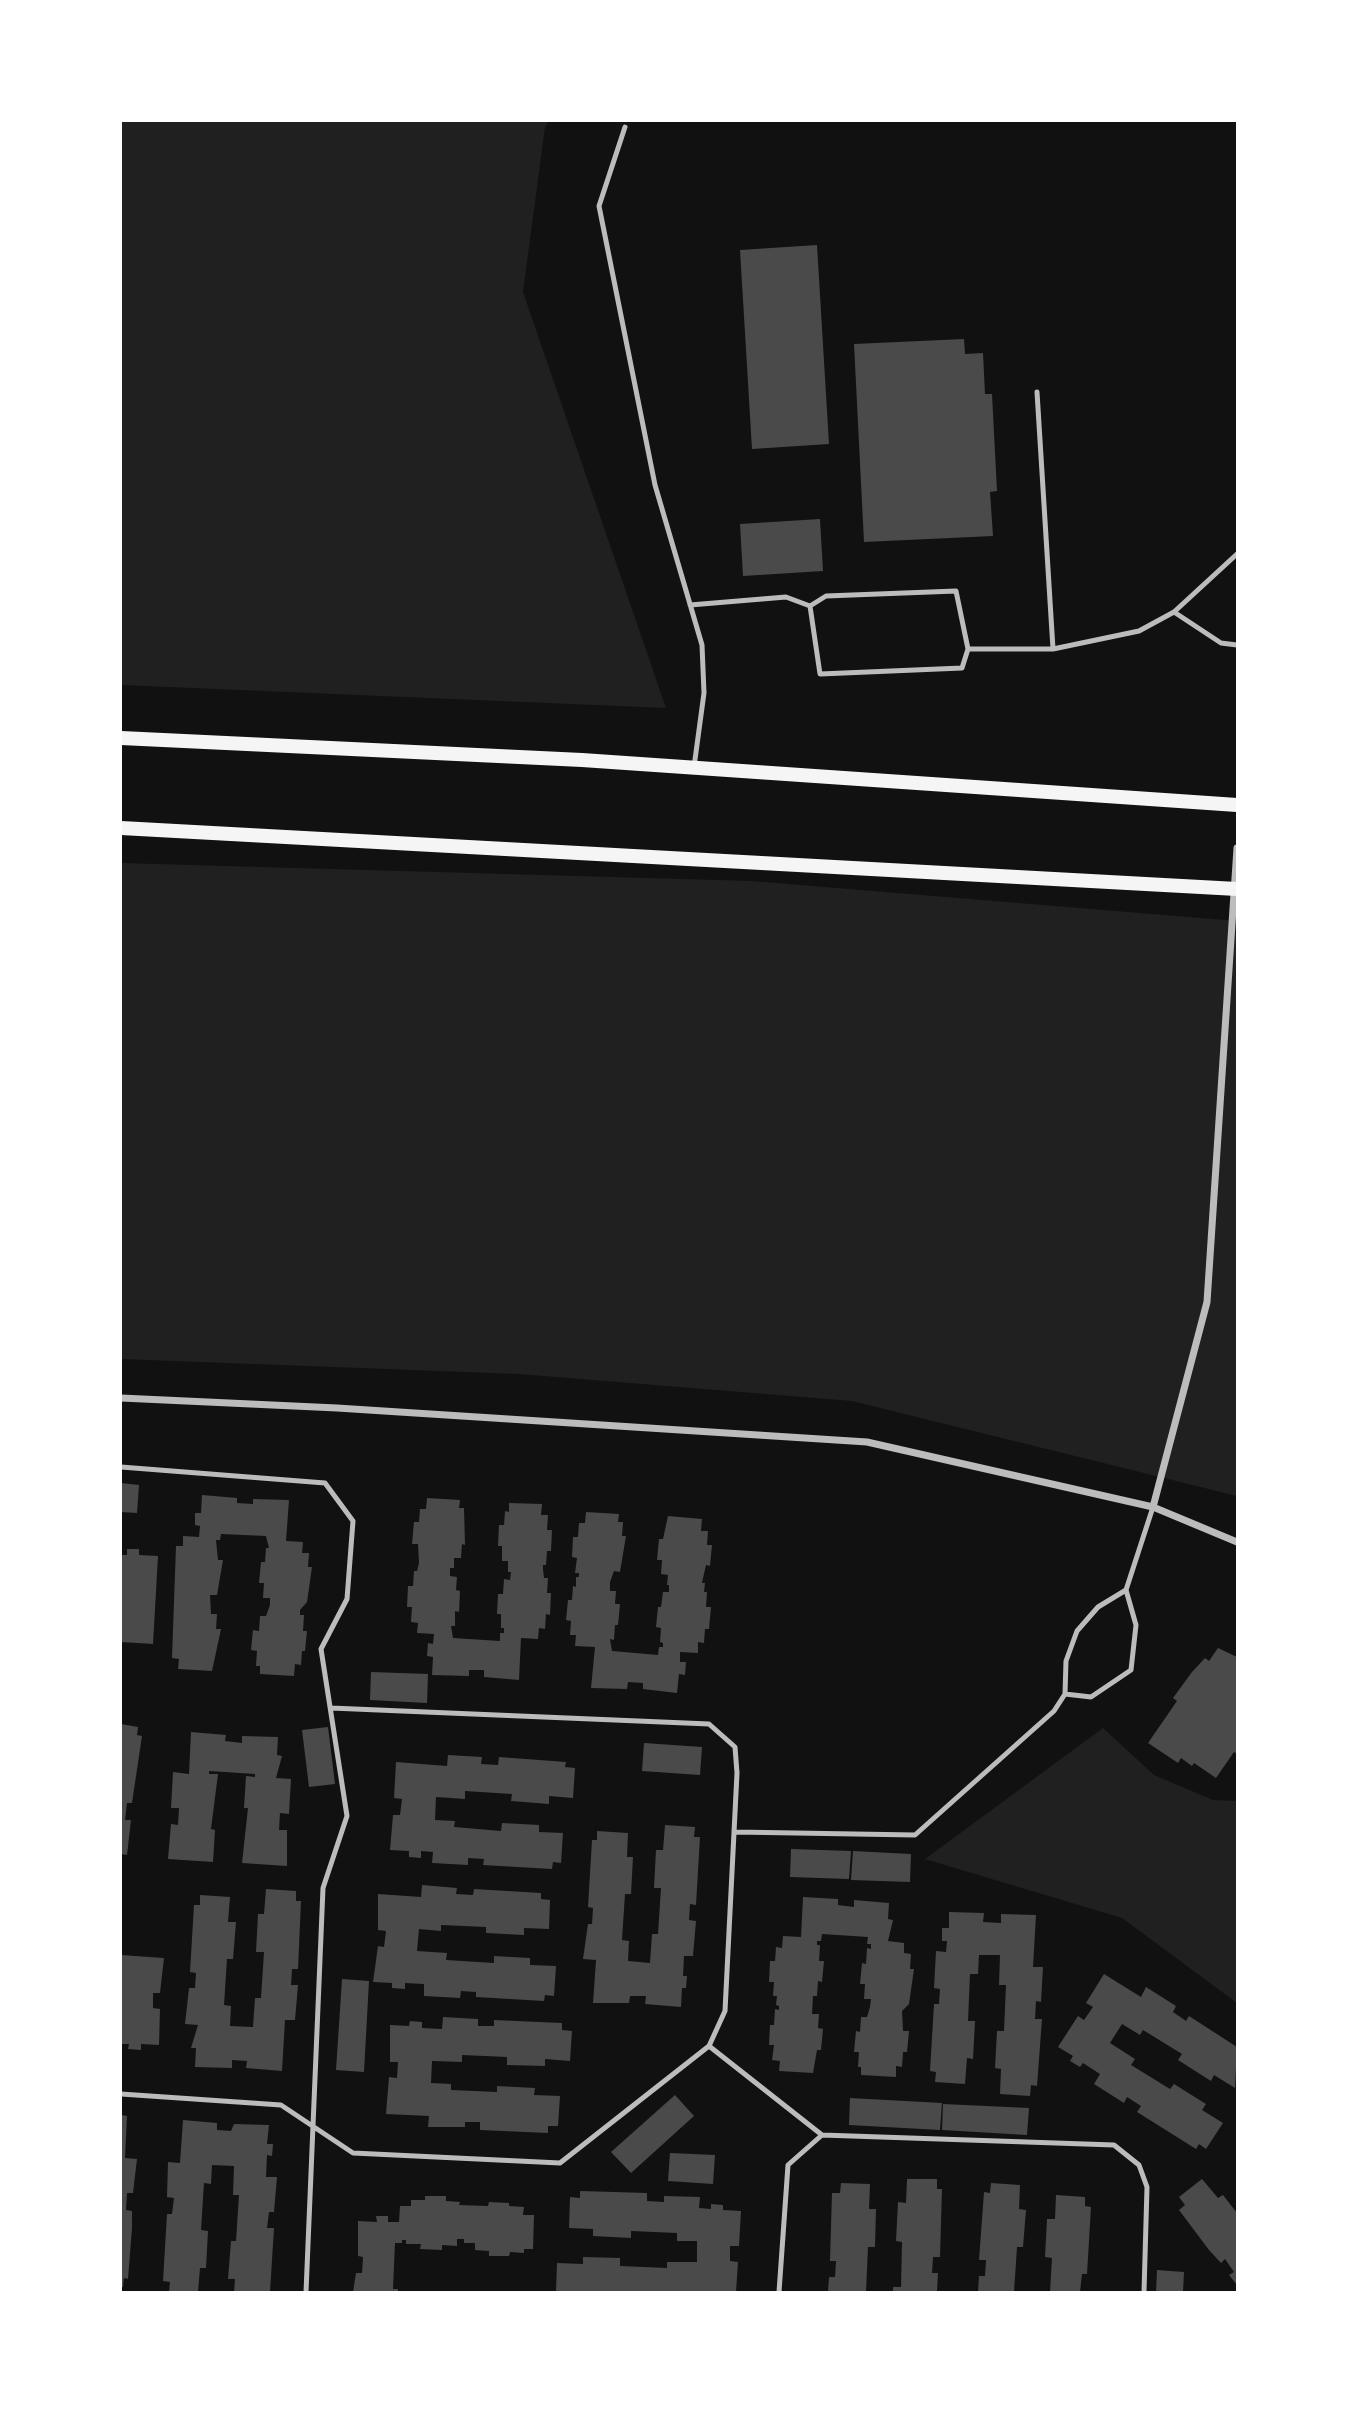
<!DOCTYPE html>
<style>
body{margin:0}
#map{position:relative;width:1358px;height:2413px;overflow:hidden;background:#111;font-family:"Roboto Serif",serif}
canvas{display:block}
.frame{position:absolute;inset:0;border:122px solid #fff;pointer-events:none}
</style>
<div id="map">
<canvas width="1358" height="2413"></canvas>
<div class="frame"></div>
</div>
<script>
const ctx = document.querySelector('canvas').getContext('2d');
ctx.lineJoin = 'round';
function paint(path, color) { ctx.fillStyle = color; ctx.fill(path, 'evenodd'); }
const shape = rows => new Path2D(rows.map(r => 'M' + r).join(''));
function trace(path, color, width, dash) { ctx.strokeStyle = color; ctx.lineWidth = width; ctx.lineCap = dash ? 'butt' : 'round'; ctx.setLineDash(dash || []); ctx.stroke(path); }
paint(shape([
 [121,121,549,121,545,127,523,292,666,708,121,685],
 [121,863,752,881,1237,921,1237,1496,852,1401,519,1374,121,1359],
 [1103,1728,1154,1775,1213,1800,1237,1801,1237,2003,1122,1918,925,1859]
]), '#202020');
paint(shape([
 [817,245,829,444,752,449,740,250],
 [964,339,965,354,983,353,985,394,992,394,997,491,990,492,993,536,864,542,854,344],
 [820,519,823,571,743,576,740,524],
 [121,1483,139,1485,137,1513,121,1512],
 [202,1495,237,1498,237,1503,253,1504,253,1499,289,1500,286,1541,303,1542,302,1553,309,1553,308,1567,312,1567,307,1602,300,1610,300,1615,304,1615,303,1631,307,1631,305,1651,302,1651,301,1665,295,1664,294,1676,260,1674,260,1666,256,1666,257,1651,251,1650,253,1630,259,1631,260,1616,266,1616,270,1605,270,1598,263,1598,264,1583,259,1583,261,1562,265,1562,266,1548,269,1548,266,1536,221,1534,220,1540,216,1540,218,1560,223,1560,217,1595,210,1595,211,1614,217,1614,216,1629,221,1629,212,1671,178,1669,179,1659,172,1658,176,1546,183,1546,183,1536,199,1537,200,1526,195,1525,195,1513,201,1513],
 [427,1498,460,1500,459,1508,464,1508,465,1545,462,1544,461,1558,454,1558,454,1568,450,1568,450,1576,457,1577,456,1590,460,1591,459,1612,455,1611,455,1626,451,1626,453,1638,500,1641,500,1633,504,1633,504,1628,501,1628,501,1614,497,1614,498,1594,503,1594,504,1579,510,1580,511,1572,508,1572,508,1561,502,1561,502,1546,498,1546,499,1525,504,1525,505,1511,509,1512,509,1503,542,1504,541,1515,548,1515,547,1530,552,1530,551,1551,547,1551,546,1565,543,1565,543,1569,544,1578,548,1578,547,1593,551,1593,550,1615,546,1614,545,1629,539,1628,538,1639,521,1638,519,1680,484,1677,484,1670,469,1670,469,1676,432,1675,433,1657,427,1656,428,1643,433,1644,434,1634,417,1633,418,1623,411,1622,412,1607,407,1607,408,1586,413,1586,414,1571,417,1571,419,1563,418,1544,412,1544,414,1522,419,1522,420,1509,426,1509],
 [586,1512,619,1514,618,1522,623,1522,622,1536,626,1536,620,1572,614,1571,610,1582,610,1591,616,1591,615,1604,620,1604,618,1625,615,1625,614,1640,610,1639,612,1651,658,1655,659,1647,663,1647,663,1643,660,1642,661,1628,656,1627,658,1607,661,1607,663,1592,669,1592,669,1585,667,1585,668,1575,661,1574,662,1560,657,1560,659,1539,663,1539,668,1516,702,1519,701,1531,708,1531,707,1545,712,1545,710,1566,706,1565,702,1583,705,1583,704,1592,707,1592,706,1607,711,1607,709,1629,705,1629,704,1643,698,1642,698,1653,680,1652,680,1662,686,1662,685,1675,679,1674,677,1693,643,1689,643,1683,628,1682,627,1689,591,1688,595,1647,575,1646,576,1635,570,1635,571,1621,566,1620,568,1600,572,1600,573,1586,576,1587,576,1577,579,1577,579,1573,575,1573,577,1558,572,1557,573,1537,578,1537,579,1523,585,1523],
 [127,1549,139,1549,139,1555,158,1556,153,1644,121,1642,121,1555,127,1555],
 [1218,1648,1237,1657,1237,1754,1234,1752,1216,1778,1194,1763,1192,1766,1181,1758,1178,1763,1148,1743,1177,1701,1173,1698,1192,1672,1205,1658,1209,1661],
 [371,1672,428,1674,427,1703,370,1700],
 [121,1724,138,1727,137,1735,142,1736,132,1803,127,1803,125,1820,131,1820,127,1855,121,1854],
 [328,1727,335,1784,309,1787,302,1730],
 [191,1732,226,1735,225,1741,242,1743,242,1736,278,1737,277,1755,282,1756,276,1778,291,1779,289,1814,280,1813,279,1830,287,1830,287,1866,242,1863,248,1808,244,1808,246,1776,255,1777,255,1774,209,1771,209,1774,218,1774,211,1829,215,1830,213,1862,168,1859,171,1824,178,1825,179,1808,171,1808,173,1772,189,1774],
 [644,1743,702,1747,700,1775,642,1771],
 [448,1755,482,1757,481,1764,498,1765,499,1757,566,1762,565,1767,575,1768,573,1798,549,1796,549,1804,511,1801,512,1794,465,1791,465,1799,436,1797,435,1820,455,1821,454,1827,501,1831,502,1823,539,1825,539,1832,563,1833,561,1863,553,1862,552,1869,483,1865,484,1859,468,1858,468,1865,432,1863,433,1852,421,1851,421,1858,409,1857,409,1851,390,1850,393,1815,400,1815,402,1799,394,1798,396,1762,447,1766],
 [665,1825,695,1827,694,1837,700,1837,696,1905,690,1904,689,1920,696,1921,693,1956,684,1956,683,1976,687,1976,686,1988,682,1988,681,2007,645,2004,646,1996,630,1996,629,2003,593,2003,596,1960,583,1959,588,1924,592,1924,593,1908,588,1907,592,1840,597,1840,597,1831,628,1833,627,1857,633,1857,631,1894,625,1894,622,1940,629,1941,628,1961,650,1963,652,1934,658,1934,661,1888,654,1888,656,1850,663,1850],
 [791,1849,851,1851,849,1879,790,1877],
 [853,1851,911,1854,910,1882,851,1880],
 [422,1885,457,1888,456,1894,473,1895,474,1889,541,1893,541,1899,550,1900,549,1929,524,1928,524,1935,486,1933,486,1927,441,1925,441,1931,419,1929,417,1951,447,1953,446,1960,494,1963,494,1956,530,1958,530,1965,556,1966,554,1996,545,1995,544,2001,476,1997,476,1992,461,1991,460,1998,424,1996,424,1984,405,1983,405,1989,392,1988,392,1983,373,1982,378,1946,384,1947,386,1931,378,1930,378,1894,421,1897],
 [266,1889,296,1891,296,1901,301,1901,298,1969,292,1969,291,1985,298,1985,295,2020,285,2020,282,2071,246,2068,247,2061,232,2060,232,2068,195,2067,196,2048,191,2048,198,2025,185,2024,189,1988,195,1988,196,1973,190,1972,194,1905,200,1905,200,1895,230,1897,228,1922,236,1922,233,1959,227,1959,224,2005,231,2006,230,2026,253,2027,255,1998,261,1998,264,1952,256,1952,258,1914,264,1914],
 [803,1897,838,1899,838,1905,854,1907,854,1900,889,1903,888,1919,893,1920,888,1941,904,1943,904,1953,911,1954,910,1969,914,1969,909,2004,902,2011,903,2031,909,2031,907,2052,903,2052,902,2067,896,2066,896,2077,861,2075,861,2067,858,2067,859,2052,854,2052,856,2031,860,2032,861,2017,867,2017,870,2007,871,1999,864,1999,865,1984,860,1984,862,1963,866,1964,867,1948,871,1949,871,1944,867,1944,868,1937,822,1934,821,1941,817,1941,817,1945,820,1945,819,1961,824,1961,822,1982,818,1981,817,1996,813,1996,812,2014,819,2014,818,2028,823,2029,821,2050,817,2050,813,2073,779,2071,780,2061,772,2060,774,2045,769,2045,770,2025,774,2025,775,2009,779,2010,779,2006,776,2005,777,1996,773,1996,774,1982,769,1982,770,1961,775,1961,776,1947,782,1948,783,1936,801,1937],
 [949,1912,984,1913,983,1922,1001,1923,1001,1914,1036,1915,1033,1967,1043,1967,1041,2002,1036,2001,1035,2019,1042,2019,1037,2086,1031,2085,1030,2096,1000,2094,1001,2069,995,2068,997,2031,1004,2031,1006,1985,999,1985,1000,1955,979,1955,978,1974,970,1974,968,2021,975,2021,973,2059,967,2058,965,2084,935,2082,936,2072,930,2071,934,2004,939,2004,940,1989,934,1988,936,1951,946,1952,947,1941,942,1941,942,1928,949,1928],
 [121,1955,164,1958,160,1993,153,1993,153,2008,160,2009,159,2045,141,2044,141,2050,128,2049,129,2044,121,2044],
 [1104,1974,1141,1997,1146,1987,1176,2006,1173,2012,1186,2021,1189,2016,1237,2047,1235,2088,1214,2075,1211,2081,1178,2060,1182,2054,1143,2030,1140,2035,1122,2024,1110,2043,1135,2059,1131,2065,1170,2089,1174,2084,1206,2104,1202,2110,1223,2123,1206,2149,1199,2144,1196,2149,1137,2112,1141,2106,1127,2097,1124,2103,1094,2084,1100,2074,1083,2063,1080,2067,1070,2061,1073,2056,1058,2047,1078,2016,1084,2020,1093,2007,1086,2003],
 [342,1979,369,1981,364,2072,336,2070],
 [443,2017,478,2019,478,2026,494,2026,494,2020,562,2023,562,2030,572,2031,570,2061,545,2059,545,2066,507,2065,507,2057,462,2055,462,2062,432,2061,431,2083,451,2084,451,2090,497,2092,497,2086,535,2088,534,2095,560,2096,558,2126,548,2126,548,2133,480,2130,480,2122,465,2122,465,2127,428,2127,429,2116,386,2114,389,2077,397,2078,398,2062,390,2062,390,2025,409,2026,410,2021,422,2022,422,2028,442,2029],
 [675,2095,694,2116,631,2173,611,2152],
 [850,2098,942,2103,940,2130,849,2125],
 [943,2104,1029,2108,1027,2135,942,2130],
 [121,2115,127,2116,125,2158,137,2159,133,2193,127,2193,126,2210,132,2211,132,2228,128,2279,124,2278,123,2287,121,2287],
 [183,2120,217,2123,217,2130,231,2131,234,2124,269,2125,267,2144,273,2144,272,2156,267,2155,266,2177,277,2177,274,2212,269,2212,267,2228,274,2228,270,2292,234,2292,235,2279,228,2279,231,2241,236,2241,239,2195,233,2195,234,2166,212,2165,211,2184,204,2183,201,2230,208,2231,206,2268,200,2268,198,2292,169,2291,170,2282,163,2281,167,2214,172,2214,174,2198,167,2197,168,2162,180,2163],
 [670,2153,715,2155,713,2184,668,2181],
 [907,2179,937,2179,937,2189,942,2189,940,2257,933,2257,932,2273,938,2273,937,2292,893,2292,893,2287,901,2287,902,2242,896,2241,898,2202,906,2203],
 [1202,2179,1218,2198,1223,2195,1237,2213,1237,2285,1229,2275,1234,2272,1225,2259,1221,2263,1209,2250,1179,2210,1185,2205,1179,2197],
 [841,2183,870,2184,869,2209,876,2209,875,2247,868,2247,866,2292,828,2292,829,2277,835,2277,836,2261,830,2261,832,2193,840,2193],
 [991,2183,1020,2185,1019,2209,1026,2210,1023,2247,1017,2247,1014,2292,978,2292,979,2276,985,2276,986,2260,979,2260,984,2192,990,2193],
 [580,2191,647,2193,647,2201,664,2202,664,2196,700,2197,699,2208,711,2209,711,2204,723,2205,723,2210,741,2211,739,2246,730,2246,730,2261,738,2262,736,2292,556,2292,557,2263,583,2264,583,2257,620,2258,620,2266,667,2268,667,2262,697,2262,697,2241,677,2241,677,2233,631,2231,631,2238,593,2236,593,2229,569,2228,570,2197,580,2198],
 [1056,2195,1085,2197,1085,2206,1091,2207,1087,2274,1082,2274,1080,2292,1050,2292,1052,2258,1045,2257,1047,2219,1055,2219],
 [425,2196,446,2196,446,2201,460,2202,459,2205,488,2206,489,2202,509,2203,509,2206,524,2207,523,2215,534,2215,533,2249,524,2249,524,2253,510,2252,509,2256,489,2256,489,2251,475,2250,475,2243,464,2243,464,2239,457,2239,457,2246,442,2245,442,2250,420,2249,421,2244,406,2244,406,2240,402,2240,402,2243,395,2243,393,2289,398,2289,398,2292,353,2292,356,2273,362,2273,363,2257,358,2256,358,2221,377,2222,376,2216,388,2216,388,2222,399,2222,400,2206,411,2206,411,2200,425,2200],
 [1157,2270,1184,2272,1183,2292,1156,2292]
]), '#4a4a4a');
trace(shape([
 [625,127,599,206,655,485,702,645,704,693,694,767],
 [1037,392,1053,649],
 [690,605,786,597,810,606],
 [1174,612,1221,643,1237,645],
 [968,649,956,591,826,596,810,606,820,674,962,668,968,649,1053,649,1139,631,1174,612,1237,554],
 [121,1467,325,1483,353,1521,347,1599,321,1649,347,1816,323,1888,306,2292],
 [1065,1694,1091,1697,1131,1670,1136,1625,1126,1590],
 [735,1832,915,1835,1054,1711,1065,1694,1066,1661,1077,1631,1098,1607,1126,1590,1153,1507],
 [709,2046,822,2135,1114,2145,1139,2165,1147,2187,1144,2292],
 [121,2094,281,2105,353,2153,560,2163,709,2046,725,2011,737,1773,735,1747,709,1724,331,1708],
 [779,2292,788,2165,822,2135]
]), '#bcbcbc', 5);
trace(shape([
 [121,1398,337,1408,867,1442,1153,1507,1237,1542],
 [1153,1507,1207,1302,1237,848]
]), '#bcbcbc', 7);
trace(shape([
 [121,738,582,760,1237,805],
 [121,828,1237,889]
]), '#f5f5f5', 14);
</script>
